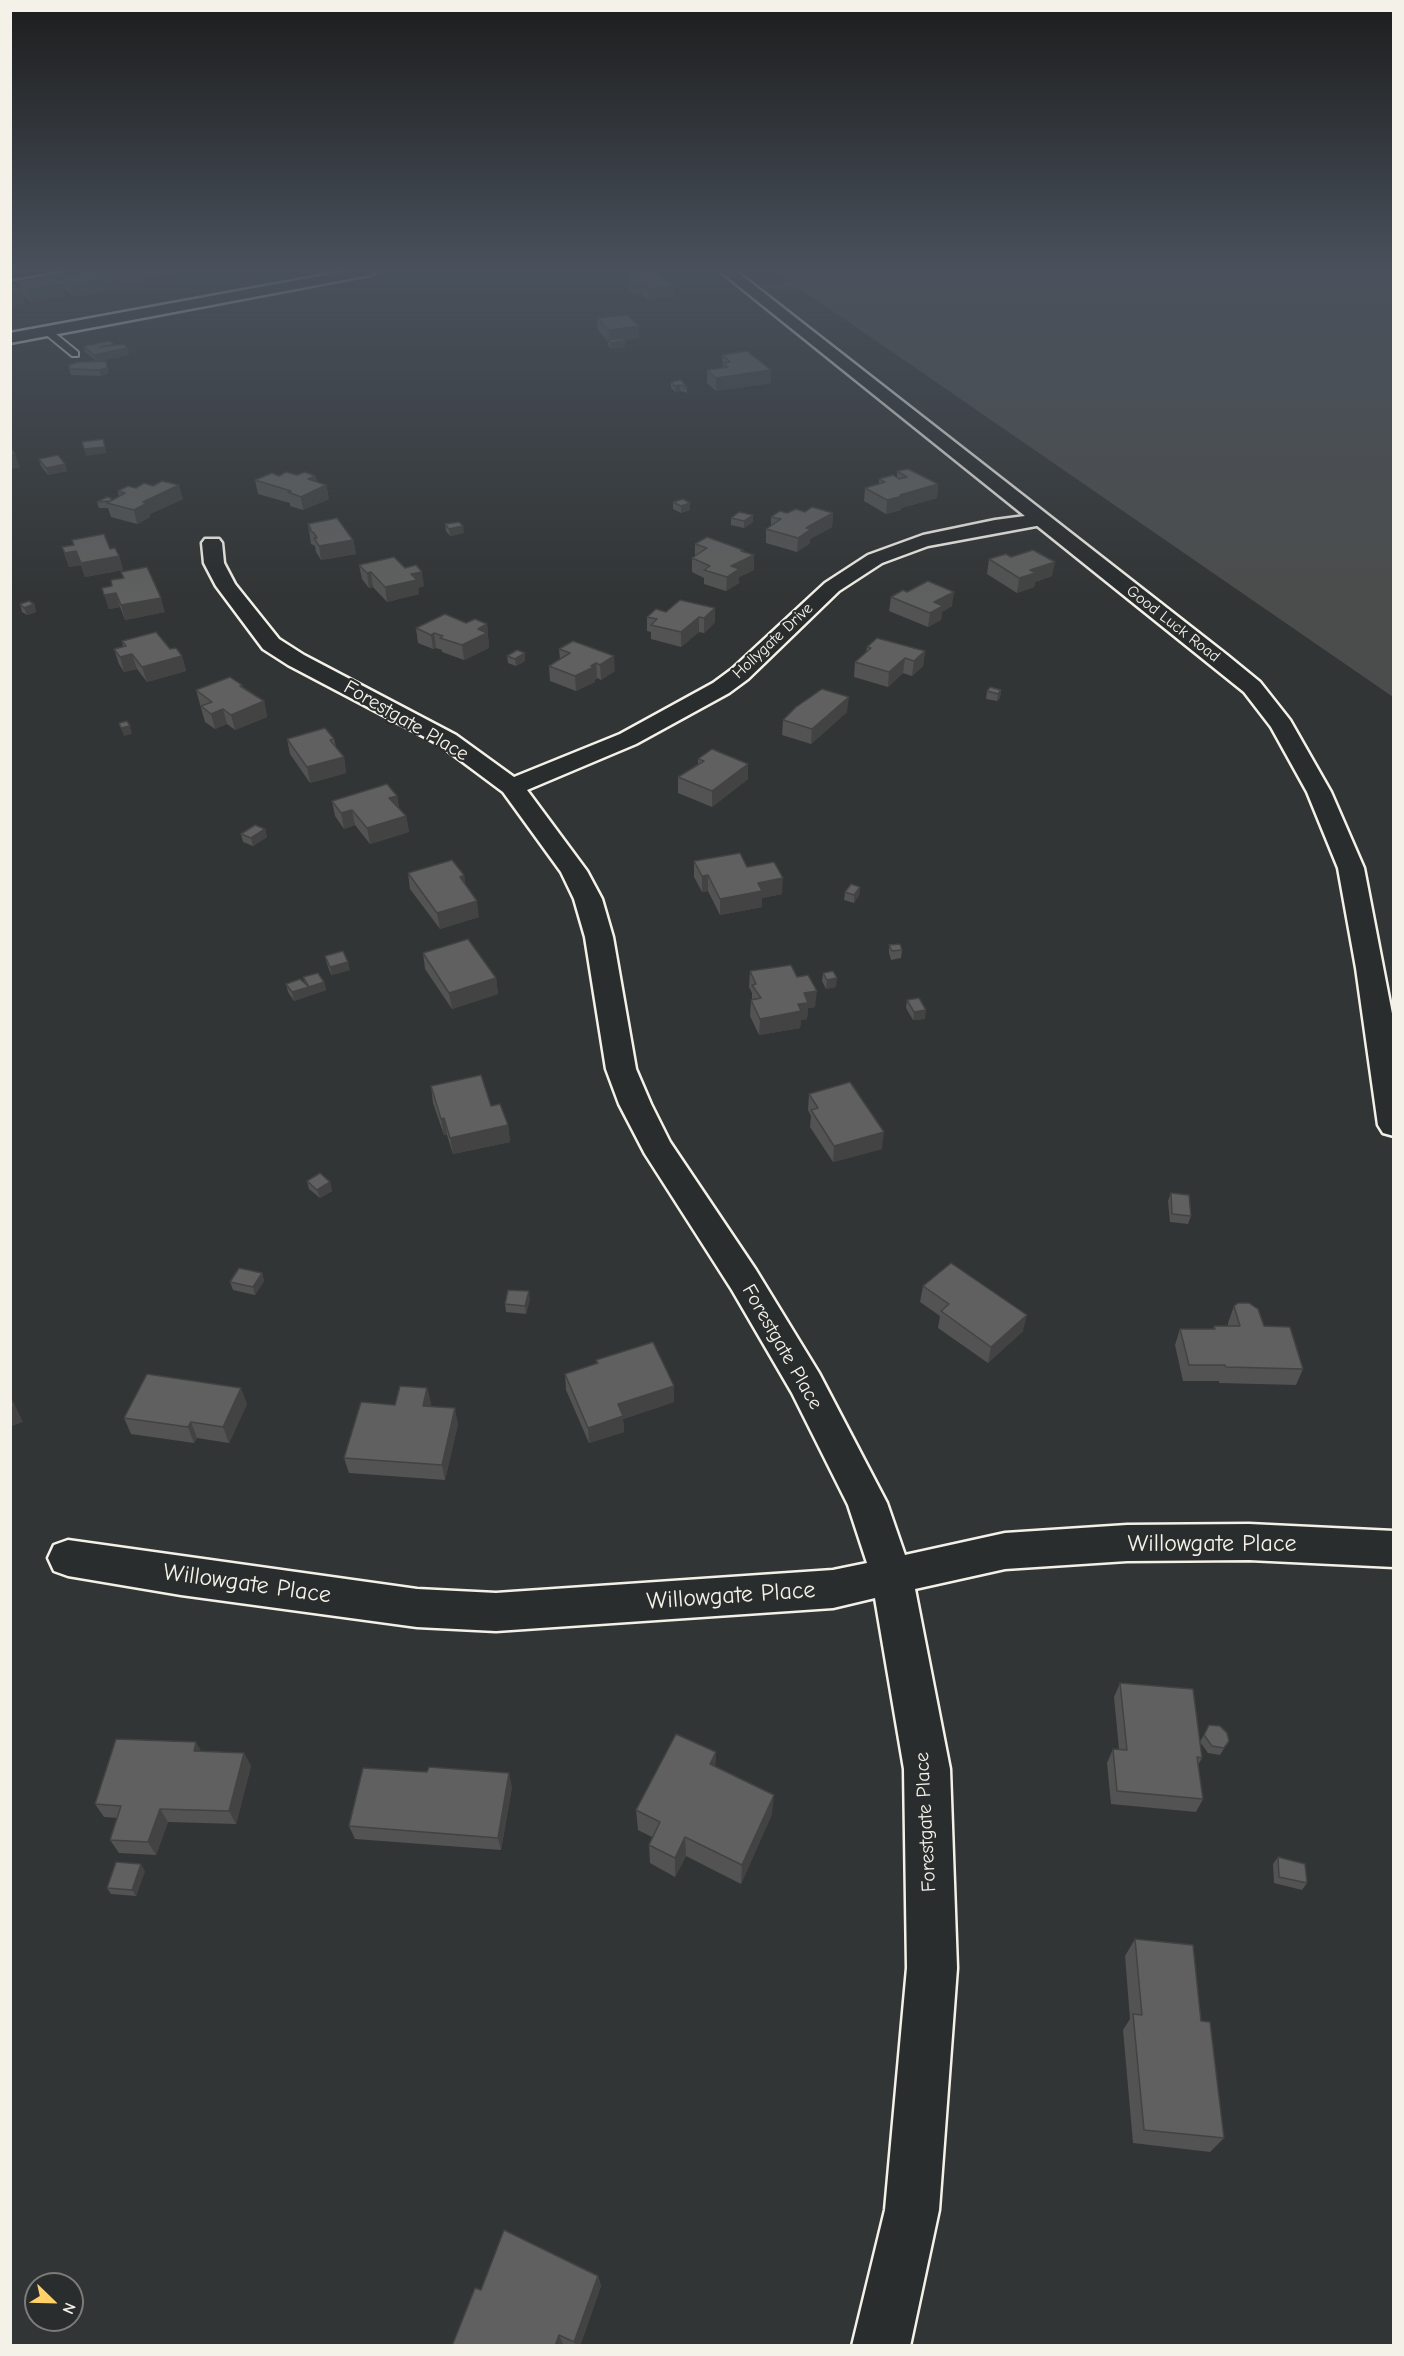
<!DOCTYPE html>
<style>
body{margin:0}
#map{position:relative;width:1404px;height:2356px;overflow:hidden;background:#323535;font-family:"Comic Neue",sans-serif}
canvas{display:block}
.frame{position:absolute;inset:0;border:12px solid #f4f1e8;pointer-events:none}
.north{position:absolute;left:24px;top:2272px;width:60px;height:60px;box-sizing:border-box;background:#2a2d2e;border:2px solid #7b7b78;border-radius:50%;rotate:113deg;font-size:16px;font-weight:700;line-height:24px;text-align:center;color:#f4f1e8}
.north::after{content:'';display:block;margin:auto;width:21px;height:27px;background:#ffd166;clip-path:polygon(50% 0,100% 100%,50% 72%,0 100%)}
</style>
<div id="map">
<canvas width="1404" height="2356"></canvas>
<div class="frame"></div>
<div class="north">N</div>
</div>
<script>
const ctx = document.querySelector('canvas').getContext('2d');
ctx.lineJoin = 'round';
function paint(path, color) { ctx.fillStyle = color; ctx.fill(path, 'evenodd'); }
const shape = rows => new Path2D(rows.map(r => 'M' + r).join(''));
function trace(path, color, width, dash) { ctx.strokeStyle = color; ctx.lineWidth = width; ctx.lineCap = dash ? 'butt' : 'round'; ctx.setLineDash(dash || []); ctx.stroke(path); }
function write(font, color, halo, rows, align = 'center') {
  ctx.font = font + ' "Comic Neue",sans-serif'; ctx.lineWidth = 4.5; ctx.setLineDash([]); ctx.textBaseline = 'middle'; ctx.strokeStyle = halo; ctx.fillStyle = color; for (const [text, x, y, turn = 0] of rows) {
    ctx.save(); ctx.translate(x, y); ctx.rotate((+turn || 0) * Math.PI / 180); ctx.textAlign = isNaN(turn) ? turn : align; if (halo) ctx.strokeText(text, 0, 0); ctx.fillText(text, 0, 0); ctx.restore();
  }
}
paint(shape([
 [775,271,1393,271,1393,697,798,287,765,289,757,283,789,281]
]), '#4b4d4c');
const service = shape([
 [44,329,50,329,78,352,78,356,72,356,44,333,44,329]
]);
const minor = shape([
 [72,271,103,271,96,275,10,290,10,282,72,271],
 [347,271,377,271,370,275,10,343,10,333,347,271],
 [1040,514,1047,516,1050,520,1047,524,928,546,882,563,839,591,748,679,729,693,636,744,527,790,587,871,602,899,613,937,636,1069,651,1104,670,1142,756,1270,819,1373,887,1503,905,1555,1005,1533,1127,1525,1249,1524,1394,1531,1394,1567,1249,1560,1127,1561,1005,1569,915,1589,950,1769,957,1968,939,2210,910,2346,852,2346,885,2210,907,1968,904,1769,875,1598,833,1608,496,1631,417,1627,181,1595,68,1576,54,1571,48,1558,54,1545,68,1540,417,1589,496,1593,833,1570,867,1563,848,1505,792,1393,732,1290,645,1154,619,1104,606,1069,585,937,574,899,561,872,503,792,440,745,288,665,263,649,216,586,204,563,202,543,205,539,219,539,222,543,224,563,235,584,279,639,304,655,456,735,514,777,620,734,713,683,732,669,825,583,868,555,923,535,995,520,1040,514]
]);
const tertiary = shape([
 [720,271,736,271,1227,655,1260,682,1290,720,1331,792,1364,868,1394,1024,1394,1136,1383,1133,1378,1125,1356,968,1338,868,1307,792,1271,727,1244,692,720,271]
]);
trace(service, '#f4f1e8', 4);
trace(minor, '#f4f1e8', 5);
trace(tertiary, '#f4f1e8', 5);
paint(service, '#2a2d2e');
paint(minor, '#2a2d2e');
paint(tertiary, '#2a2d2e');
paint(shape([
 [100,271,175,271,176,275,156,278,145,274,147,281,143,282,143,285,130,287,127,286,115,288,106,283,108,291,74,297,64,288,61,277,102,277],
 [629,273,675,297,648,300,641,294,633,295,628,290,627,278,630,278],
 [18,282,62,284,65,296,31,302,23,295,25,303,10,307,10,283,21,290],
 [597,318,639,326,639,338,624,340,625,341,625,347,611,349,608,346,608,341,598,330],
 [114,345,129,355,98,361,108,367,108,374,101,376,71,375,69,369,96,361,85,352,84,346],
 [722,355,771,370,771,383,716,391,707,383,707,370,723,368],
 [671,382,687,387,687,393,680,391,675,392,671,388],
 [39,459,65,464,67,471,48,475,41,466],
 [897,471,938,484,937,498,901,508,901,510,886,514,864,501,865,488,879,484,879,479,897,478],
 [279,476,315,476,317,482,326,485,329,499,303,510,290,506,290,503,258,494,255,480],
 [153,486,183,499,150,514,150,517,137,524,111,517,108,508,99,508,97,502,111,498,111,501,119,497,118,491],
 [673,502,690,510,681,513,673,509],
 [805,512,833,513,832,527,810,539,810,543,797,552,766,543,766,529,771,526,771,517,787,513],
 [753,515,753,522,744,528,731,525,731,518],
 [308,524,353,540,356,554,321,560,316,552,315,546,311,544],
 [445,524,464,533,450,536,446,531],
 [72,540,110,549,119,556,123,570,85,577,81,565,69,567,67,561,62,547,74,545],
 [695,544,743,550,743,552,754,555,754,570,739,577,739,583,726,591,704,584,704,578,692,572,692,558,695,556],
 [989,559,1052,576,1035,582,1034,587,1017,593,987,574],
 [359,565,424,586,418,588,419,594,387,602,373,587,369,588,362,579],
 [121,572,165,612,125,620,120,607,109,609,102,588,112,586,123,578],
 [891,597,952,606,942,612,941,620,928,627,889,611],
 [680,600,715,622,704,633,699,632,681,647,651,639,651,632,647,631,647,617,666,612],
 [20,604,34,604,36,612,27,615,22,612],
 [466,623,487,624,489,648,464,660,442,652,442,650,436,648,433,649,418,643,416,628],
 [122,641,170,649,182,656,186,671,147,682,137,669,124,672,119,664,114,649,123,647],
 [573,641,615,671,601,680,597,678,595,680,595,682,576,691,550,681,549,666,560,659,559,649],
 [867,647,925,651,923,666,912,676,903,673,888,687,854,677,855,662,866,652],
 [525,653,525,661,516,666,508,663,507,656],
 [242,685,243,687,264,701,267,717,235,730,227,724,215,729,205,722,196,690],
 [1001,690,1000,698,997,701,986,699,987,691],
 [847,712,811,744,782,735,783,720],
 [287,739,334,739,336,747,344,757,346,773,310,783,290,754],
 [698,759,748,764,748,779,712,807,678,793,678,777,698,765],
 [397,796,399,808,406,816,409,832,370,844,355,825,344,829,335,816,332,801],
 [265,829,267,837,253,846,243,842,241,834],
 [694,861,747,867,782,894,762,898,762,907,720,915,708,891,702,892,694,877],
 [408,873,464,875,465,884,479,917,440,929,410,889],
 [860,887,859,895,854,903,844,900,845,892],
 [889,945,902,950,901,958,891,960,889,953],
 [423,953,496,978,498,994,452,1009,425,969],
 [325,956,350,970,331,975,327,964],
 [750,971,797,977,815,1007,808,1008,807,1019,801,1020,800,1028,759,1035,750,1016,751,1000,752,1000,752,993,749,987],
 [823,973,836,987,826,989,822,981],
 [303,977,324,982,326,990,294,1001,288,992,286,984,305,983],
 [907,1000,925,1019,913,1020,906,1008],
 [431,1086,491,1106,508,1125,510,1142,453,1154,447,1135,444,1135,433,1103],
 [809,1094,882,1149,833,1162,810,1127,811,1116,808,1110],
 [307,1181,330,1182,332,1191,320,1198,309,1189],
 [1171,1193,1191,1216,1188,1224,1170,1222,1168,1201],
 [262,1273,264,1281,255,1295,233,1290,230,1282],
 [923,1286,1023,1331,988,1363,938,1328,940,1316,920,1302],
 [530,1299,526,1314,506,1312,505,1304],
 [1234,1306,1264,1326,1303,1369,1296,1385,1219,1383,1219,1381,1183,1381,1175,1345,1180,1329,1213,1329,1214,1326,1228,1326,1228,1323],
 [596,1360,674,1402,623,1419,624,1432,589,1443,566,1390,565,1374,596,1364],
 [427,1388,431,1404,430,1406,458,1424,445,1480,349,1473,344,1458,395,1405],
 [247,1404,229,1443,197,1438,194,1443,131,1434,124,1418],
 [1120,1683,1200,1742,1209,1725,1229,1741,1220,1755,1208,1753,1200,1742,1202,1758,1198,1765,1203,1799,1196,1812,1111,1804,1107,1763,1113,1749,1119,1749,1114,1697],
 [201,1751,244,1753,251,1766,236,1824,168,1822,156,1855,119,1853,110,1840,117,1818,104,1817,95,1804],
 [716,1752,715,1767,772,1814,741,1884,686,1856,675,1877,650,1863,649,1845,652,1837,638,1830,636,1810],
 [427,1772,512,1787,501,1850,355,1839,349,1826],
 [1278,1857,1307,1883,1302,1890,1274,1883,1273,1864],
 [145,1871,136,1896,111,1894,107,1888],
 [1135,1939,1224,2138,1210,2152,1133,2143,1123,2030,1130,2019,1125,1956],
 [598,2276,601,2286,580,2346,566,2346,563,2344,562,2346,452,2346,481,2290]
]), '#525352');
paint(shape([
 [10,271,32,271,33,273,10,277],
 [137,271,145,271,147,281,143,282,143,285,130,287,127,276],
 [154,271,175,271,176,275,156,278],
 [124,274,127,286,115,288,112,277],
 [105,279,108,291,74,297,71,285],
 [641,282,641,294,633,295,633,283],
 [62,284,65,296,31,302,28,290],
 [675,285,675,297,648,300,648,289],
 [22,291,25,303,10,307,10,294],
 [639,326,639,338,609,342,609,330],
 [625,341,625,347,611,349,611,343],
 [128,348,129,355,96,361,94,355],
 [106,361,108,374,101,376,99,370],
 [771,370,771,383,716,391,716,378],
 [680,385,680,391,675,392,675,386],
 [105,447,107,453,86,456,84,449],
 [15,454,20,468,10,469,10,455],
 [65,464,67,471,48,475,46,468],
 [315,476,318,489,326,485,329,499,303,510,301,497,308,479],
 [938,484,937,498,901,508,901,510,886,514,887,500,900,495],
 [179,485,183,499,150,514,150,517,137,524,134,510,143,502],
 [690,503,690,510,681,513,681,506],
 [833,513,832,527,810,539,810,543,797,552,798,538,806,528],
 [753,515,753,522,744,528,744,521],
 [463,526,464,533,450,536,449,529],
 [353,540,356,554,321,560,319,546],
 [743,550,743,561,754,555,754,570,739,577,739,583,726,591,727,577,731,566,741,551],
 [76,551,81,565,69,567,65,553],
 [119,556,123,570,85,577,81,563],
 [1055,562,1052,576,1035,582,1034,587,1017,593,1019,578,1030,570],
 [371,572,373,587,369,588,367,573],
 [422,572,424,586,418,588,419,594,387,602,385,587,411,574],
 [954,592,952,606,942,612,941,620,928,627,930,613,934,602],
 [116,593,120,607,109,609,104,595],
 [161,598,165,612,125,620,121,605],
 [34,604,36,612,27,615,24,608],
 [715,608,715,622,704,633,704,618],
 [699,617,699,632,681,647,681,632],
 [487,624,489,648,464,660,462,645,478,629],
 [434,633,436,648,433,649,431,635],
 [925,651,923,666,912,676,914,661],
 [525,653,525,661,516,666,515,659],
 [132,654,137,669,124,672,120,657],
 [182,656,186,671,147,682,142,667],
 [614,656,615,671,601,680,600,665],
 [905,658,903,673,888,687,889,672],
 [596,663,597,678,595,680,595,682,576,691,575,676],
 [1001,690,1000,698,997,701,998,694],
 [849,697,847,712,811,744,812,729],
 [264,701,267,717,235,730,231,715],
 [223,709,227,724,215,729,211,714],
 [130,726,132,734,124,736,121,728],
 [344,757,346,773,310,783,307,767],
 [748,764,748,779,712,807,712,791],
 [397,796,399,811,389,798],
 [352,810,355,825,344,829,341,813],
 [406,816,409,832,370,844,367,828],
 [265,829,267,837,253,846,251,838],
 [464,875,466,891,460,877],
 [708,875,708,891,702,892,702,876],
 [783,878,782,894,762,898,762,907,720,915,720,899,758,883],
 [860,887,859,895,854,903,854,895],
 [477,901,479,917,440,929,437,913],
 [348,962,350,970,331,975,330,967],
 [496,978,498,994,452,1009,449,993],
 [837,978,836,987,826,989,827,980],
 [324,982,326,990,311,995,309,987],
 [309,987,311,995,294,1001,292,992],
 [817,991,815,1007,808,1008,807,1019,801,1020,800,1028,759,1035,760,1019,798,1004,804,993],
 [926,1010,925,1019,913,1020,914,1012],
 [444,1118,447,1135,444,1135,441,1119],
 [508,1125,510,1142,453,1154,450,1138],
 [884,1132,882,1149,833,1162,834,1146],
 [330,1182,332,1191,320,1198,317,1190],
 [262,1273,264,1281,255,1295,253,1287],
 [529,1291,530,1299,526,1314,525,1306],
 [1027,1315,1023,1331,988,1363,991,1347],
 [674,1386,674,1402,623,1419,624,1432,589,1443,588,1428,618,1404],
 [241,1388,247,1404,229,1443,223,1427],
 [427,1388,431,1404,426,1422,423,1406],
 [10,1395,23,1422,10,1427],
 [455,1408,458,1424,445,1480,442,1465],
 [191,1422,197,1438,194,1443,188,1427],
 [196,1742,204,1756,194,1751],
 [716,1752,715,1772,710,1764],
 [244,1753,251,1766,236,1824,229,1811],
 [509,1773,512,1787,501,1850,498,1838],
 [774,1795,772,1814,741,1884,742,1865],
 [160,1809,168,1822,156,1855,148,1842],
 [685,1837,686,1856,675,1877,675,1858],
 [141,1864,145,1871,136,1896,132,1890],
 [598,2276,601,2286,580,2346,576,2346,574,2342],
 [559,2335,563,2344,562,2346,555,2346]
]), '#424342');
const building = shape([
 [94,271,105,279,71,285,61,277,94,271],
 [102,271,140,271,137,271,141,273,127,276,124,274,112,277,102,271],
 [646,271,657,271,667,282,675,285,648,289,641,282,633,283,627,278,634,277,629,273,646,271],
 [53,276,62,284,28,290,18,282,53,276],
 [10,283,13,283,22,291,10,294,10,283],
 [627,315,639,326,609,330,597,318,627,315],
 [623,338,625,341,611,343,608,340,623,338],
 [110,341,114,344,100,347,123,344,128,348,94,355,84,346,110,341],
 [747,351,771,370,716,378,707,370,728,367,723,363,730,362,722,355,747,351],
 [106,361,107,368,99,370,69,369,69,365,78,362,106,361],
 [681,380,687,387,680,385,675,386,671,382,681,380],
 [103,439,105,447,84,449,82,442,103,439],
 [10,447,15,454,10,455,10,447],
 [58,455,65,464,46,468,39,459,58,455],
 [908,469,938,484,900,495,903,496,887,500,865,488,885,482,879,479,893,475,899,479,907,477,897,471,908,469],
 [286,472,297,475,305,472,315,476,308,479,326,485,301,497,288,492,291,491,255,480,272,473,279,476,286,472],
 [162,481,179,485,143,502,147,503,134,510,107,503,125,493,118,491,128,486,136,488,144,483,153,486,162,481],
 [107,497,111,498,111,501,97,502,107,497],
 [683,499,690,503,681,506,673,502,683,499],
 [812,507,833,513,809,526,806,528,811,529,798,538,766,529,781,519,771,517,780,511,787,513,796,509,805,512,812,507],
 [739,512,753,515,744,521,731,518,739,512],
 [337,518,353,540,319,546,314,538,317,538,314,533,309,530,311,529,308,524,337,518],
 [459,522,463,526,449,529,445,524,459,522],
 [104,534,110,549,115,548,119,556,81,563,76,551,65,553,62,547,74,545,72,540,104,534],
 [707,537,743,550,741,551,754,555,731,566,739,569,727,577,704,570,710,566,692,558,707,548,695,544,707,537],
 [1033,550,1055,562,1030,570,1036,573,1019,578,989,559,1006,554,1011,557,1033,550],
 [394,557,405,568,416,565,422,572,411,574,417,580,385,587,371,572,367,573,359,565,394,557],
 [147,567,161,598,121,605,116,593,104,595,102,588,112,586,111,580,124,578,121,572,147,567],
 [928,581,954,592,934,602,943,606,930,613,891,597,903,590,907,592,928,581],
 [680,600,715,608,704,618,699,617,681,632,651,625,657,619,647,617,656,609,666,612,680,600],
 [29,601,34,604,24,608,20,604,29,601],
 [445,614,466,623,475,619,487,624,478,629,487,633,462,645,440,638,443,636,434,633,431,635,416,628,445,614],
 [156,632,170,649,176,648,182,656,142,667,132,654,120,657,114,649,126,646,122,641,156,632],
 [877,638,925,651,914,661,905,658,889,672,855,662,871,648,867,647,877,638],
 [573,641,614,656,600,665,596,663,591,666,594,667,575,676,549,666,570,653,559,649,573,641],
 [517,650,525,653,515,659,507,656,517,650],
 [230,677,242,685,240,686,264,701,231,715,223,709,211,714,201,706,212,702,196,690,230,677],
 [990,687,1001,690,998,694,987,691,990,687],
 [822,689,849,697,812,729,783,720,796,707,822,689],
 [127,721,130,726,121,728,119,723,127,721],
 [325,728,334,739,330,740,344,757,307,767,287,739,325,728],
 [712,749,748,764,712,791,678,777,704,761,698,759,712,749],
 [387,784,397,796,389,798,406,816,367,828,352,810,341,813,332,801,387,784],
 [255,825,265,829,251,838,241,834,255,825],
 [740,853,747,867,774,862,783,878,758,883,762,891,720,899,708,875,702,876,694,861,740,853],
 [452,860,464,875,460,877,477,901,437,913,408,873,452,860],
 [851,884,860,887,854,895,845,892,851,884],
 [468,939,496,978,449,993,423,953,468,939],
 [900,944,902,950,892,951,889,945,900,944],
 [343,951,348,962,330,967,325,956,343,951],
 [791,965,797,977,808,975,817,991,804,993,808,1003,798,1004,801,1011,760,1019,751,1000,761,998,752,985,756,984,750,971,791,965],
 [833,971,837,978,827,980,823,973,833,971],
 [318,973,324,982,309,987,303,977,318,973],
 [300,979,309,987,292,992,286,984,300,979],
 [919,998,926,1010,914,1012,907,1000,919,998],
 [481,1075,491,1106,500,1104,508,1125,450,1138,444,1118,441,1119,431,1086,481,1075],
 [850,1082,884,1132,834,1146,811,1110,818,1108,809,1094,850,1082],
 [320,1173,330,1182,317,1190,307,1181,320,1173],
 [1171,1193,1189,1195,1191,1216,1172,1214,1171,1193],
 [951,1263,1027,1315,991,1347,941,1311,949,1304,923,1286,951,1263],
 [239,1268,262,1273,253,1287,230,1282,239,1268],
 [508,1290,529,1291,525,1306,505,1304,508,1290],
 [1238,1303,1249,1303,1258,1309,1264,1326,1290,1327,1303,1369,1226,1367,1225,1365,1189,1365,1180,1329,1215,1329,1214,1326,1240,1326,1234,1306,1238,1303],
 [653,1342,674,1386,618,1404,623,1416,588,1428,565,1374,598,1363,596,1360,653,1342],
 [147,1374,241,1388,223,1427,191,1422,188,1427,124,1418,147,1374],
 [400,1386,427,1388,423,1406,455,1408,442,1465,344,1458,361,1402,395,1405,400,1386],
 [10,1398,14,1406,10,1407,10,1398],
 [1120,1683,1193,1689,1202,1758,1197,1757,1203,1799,1117,1791,1113,1749,1127,1750,1120,1683],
 [1209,1725,1220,1726,1227,1733,1229,1741,1224,1748,1212,1746,1204,1735,1209,1725],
 [676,1734,716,1752,710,1764,774,1795,742,1865,685,1837,675,1858,649,1845,660,1822,636,1810,676,1734],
 [116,1739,196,1742,194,1751,244,1753,229,1811,160,1809,148,1842,110,1840,121,1806,95,1804,116,1739],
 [429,1767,509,1773,498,1838,349,1826,363,1768,427,1772,429,1767],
 [1278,1857,1305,1864,1307,1883,1279,1877,1278,1857],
 [116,1862,141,1864,132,1890,107,1888,116,1862],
 [1135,1939,1193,1945,1201,2021,1210,2022,1224,2138,1144,2130,1133,2014,1142,2015,1135,1939],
 [504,2230,598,2276,574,2342,559,2335,555,2346,452,2346,475,2288,481,2290,504,2230]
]);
paint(building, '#5f605f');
trace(building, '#424342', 1.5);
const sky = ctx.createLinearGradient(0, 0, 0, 601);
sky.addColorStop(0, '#1c1d1d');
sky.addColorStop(0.45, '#49515c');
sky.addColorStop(1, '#49515c00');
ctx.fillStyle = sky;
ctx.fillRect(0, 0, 1404, 601);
write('16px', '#f4f1e8', '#2a2d2e', [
 ["Good Luck Road",1173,624,38],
 ["Hollygate Drive",773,641,-43]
]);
write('20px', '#f4f1e8', '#2a2d2e', [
 ["Forestgate Place",406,721,30],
 ["Forestgate Place",782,1347,60],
 ["Forestgate Place",926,1822,-93]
]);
write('24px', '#f4f1e8', '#2a2d2e', [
 ["Willowgate Place",1212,1544],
 ["Willowgate Place",247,1584,8],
 ["Willowgate Place",731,1596,-4]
]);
</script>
